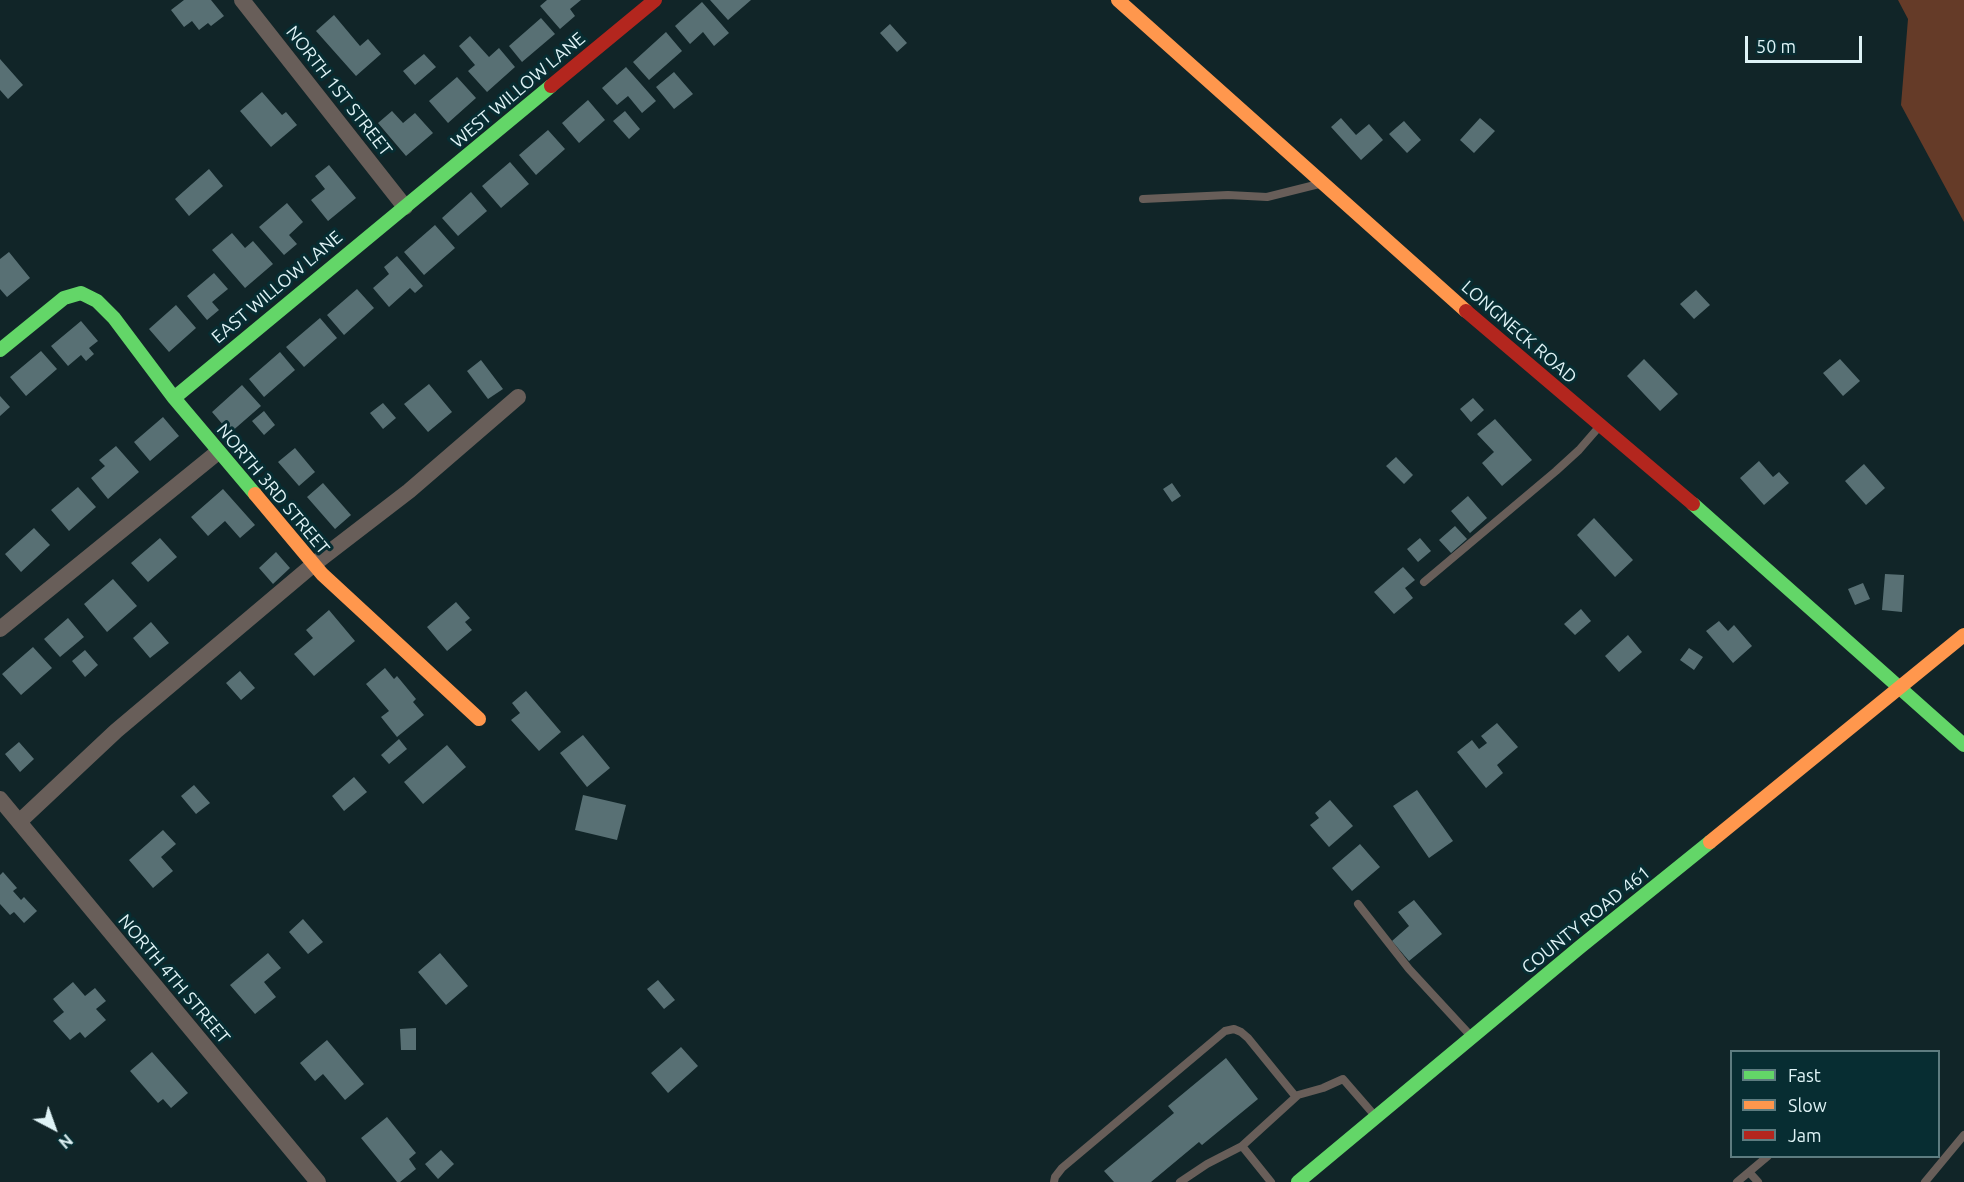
<!DOCTYPE html>
<style>
body{margin:0}
#map{position:relative;width:1964px;height:1182px;overflow:hidden;background:#112528;font-family:Ubuntu,sans-serif}
canvas{display:block}
.legend{position:absolute;left:1730px;top:1050px;width:210px;height:108px;box-sizing:border-box;background:#072d32;border:2px solid #5d7c80;margin:0;padding:8px 10px;list-style:none;font-size:18px;color:#dff3f6}
.legend li{display:flex;align-items:center;gap:12px;height:30px}
.legend b{width:30px;border:2px solid #5d7c80}
.north{position:absolute;left:24px;top:1098px;width:60px;height:60px;-webkit-text-stroke:4px #072d32;paint-order:stroke;rotate:139deg;font-size:16px;font-weight:700;line-height:24px;text-align:center;color:#dff3f6}
.north::after{content:'';display:block;margin:auto;width:21px;height:27px;background:#dff3f6;clip-path:polygon(50% 0,100% 100%,50% 72%,0 100%)}
.scale{position:absolute;left:1745px;top:36px;width:117px;height:27px;box-sizing:border-box;border:3px solid #dff3f6;border-top:0;padding-left:8px;font-size:18px;line-height:21px;white-space:nowrap;color:#dff3f6;-webkit-text-stroke:4px #072d32;paint-order:stroke}
</style>
<div id="map">
<canvas width="1964" height="1182"></canvas>
<ul class="legend">
<li><b style="height:8px;background:#63d668"></b>Fast</li>
<li><b style="height:8px;background:#ff974d"></b>Slow</li>
<li><b style="height:8px;background:#b3261e"></b>Jam</li>
</ul>
<div class="north">N</div>
<div class="scale">50 m</div>
</div>
<script>
const ctx = document.querySelector('canvas').getContext('2d');
ctx.lineJoin = 'round';
function paint(path, color) { ctx.fillStyle = color; ctx.fill(path, 'evenodd'); }
const shape = rows => new Path2D(rows.map(r => 'M' + r).join(''));
function trace(path, color, width, dash) { ctx.strokeStyle = color; ctx.lineWidth = width; ctx.lineCap = dash ? 'butt' : 'round'; ctx.setLineDash(dash || []); ctx.stroke(path); }
function write(font, color, halo, rows, align = 'center') {
  ctx.font = font + ' Ubuntu,sans-serif'; ctx.lineWidth = 6; ctx.setLineDash([]); ctx.textBaseline = 'middle'; ctx.strokeStyle = halo; ctx.fillStyle = color; for (const [text, x, y, turn = 0] of rows) {
    ctx.save(); ctx.translate(x, y); ctx.rotate((+turn || 0) * Math.PI / 180); ctx.textAlign = isNaN(turn) ? turn : align; if (halo) ctx.strokeText(text, 0, 0); ctx.fillText(text, 0, 0); ctx.restore();
  }
}
paint(shape([
 [1898,0,1964,0,1964,222,1901,105,1908,19]
]), '#653b28');
paint(shape([
 [184,0,211,0,224,16,211,26,208,23,199,30,192,21,184,27,171,10],
 [547,0,581,0,570,9,575,16,560,29,540,6],
 [710,0,751,0,728,20],
 [702,2,729,33,714,46,703,32,690,44,675,26],
 [334,15,360,46,368,39,381,54,356,76,316,31],
 [541,18,555,34,522,62,509,46],
 [890,24,907,43,897,52,880,33],
 [666,32,682,51,649,80,633,62],
 [470,36,489,57,499,48,515,67,487,92,468,71,475,65,459,46],
 [424,54,436,67,415,85,403,71],
 [0,59,23,85,8,99,0,90],
 [626,67,656,101,642,113,628,96,617,105,602,88],
 [674,72,693,94,674,109,656,87],
 [457,77,476,98,448,123,429,101],
 [262,92,282,115,286,112,297,125,271,147,240,111],
 [588,100,605,120,579,143,562,123],
 [392,111,403,123,415,113,433,133,406,156,378,123],
 [625,111,640,129,629,139,613,121],
 [1341,118,1356,135,1369,124,1383,140,1361,160,1331,127],
 [1480,118,1495,131,1474,153,1460,140],
 [1404,121,1421,140,1407,153,1389,134],
 [548,130,565,149,536,175,519,155],
 [510,162,529,184,501,208,482,186],
 [329,165,356,198,328,221,311,200,325,189,315,176],
 [209,169,223,186,189,216,175,199],
 [471,192,487,211,458,236,442,218],
 [287,203,303,222,289,235,297,244,284,255,259,227],
 [435,225,455,248,424,275,404,252],
 [232,233,245,248,253,241,273,264,245,288,212,250],
 [9,252,30,278,7,297,0,289,0,259],
 [397,256,423,286,415,293,410,288,389,307,373,288,389,274,384,267],
 [214,273,228,289,212,302,219,310,207,320,187,296],
 [357,289,374,308,344,335,327,315],
 [1696,290,1710,305,1694,319,1680,304],
 [176,305,196,328,169,352,149,329],
 [320,318,337,338,304,367,286,347],
 [81,321,98,341,89,348,94,354,86,361,81,355,68,366,51,346],
 [41,351,57,369,26,396,10,377],
 [280,352,295,370,264,397,249,379],
 [1644,359,1678,394,1660,411,1627,376],
 [1840,359,1860,381,1843,396,1823,373],
 [481,360,503,389,488,399,467,371],
 [429,384,452,412,428,432,404,404],
 [242,385,261,406,230,433,212,412],
 [0,396,10,407,0,416],
 [1473,398,1484,410,1471,422,1460,409],
 [383,403,396,418,383,429,370,413],
 [264,411,275,425,264,435,252,421],
 [163,417,179,436,150,461,134,442],
 [1495,419,1532,460,1502,486,1482,463,1494,452,1477,434],
 [116,446,139,472,108,499,91,478,105,466,99,460],
 [295,448,315,472,299,486,278,462],
 [1396,457,1413,475,1404,484,1386,466],
 [1759,461,1773,477,1779,472,1789,483,1764,505,1740,478],
 [1864,464,1885,488,1866,505,1845,481],
 [323,483,351,515,335,529,307,497],
 [1172,483,1181,496,1172,502,1163,489],
 [78,487,96,507,69,531,51,510],
 [223,489,255,525,240,538,225,521,208,536,191,517],
 [1468,496,1487,518,1470,533,1451,511],
 [1594,518,1633,560,1615,577,1577,535],
 [1455,526,1467,539,1451,553,1439,540],
 [34,528,50,545,21,572,5,554],
 [160,538,177,557,148,582,131,563],
 [1420,538,1431,551,1418,562,1407,549],
 [276,552,290,568,273,584,259,568],
 [1403,567,1415,580,1405,588,1413,598,1394,614,1374,592],
 [1885,574,1904,575,1902,612,1882,610],
 [113,579,137,606,107,632,84,604],
 [1863,583,1870,599,1855,605,1848,589],
 [456,602,470,618,465,622,472,630,447,651,427,627],
 [1581,609,1591,621,1575,635,1564,624],
 [329,610,355,641,314,676,294,654,313,638,306,630],
 [68,618,84,637,60,657,44,639],
 [1719,621,1728,631,1734,625,1752,646,1733,663,1706,631],
 [151,622,169,643,150,658,133,638],
 [1628,635,1642,652,1619,672,1605,656],
 [33,647,52,668,21,695,2,674],
 [1689,648,1703,657,1694,670,1680,660],
 [85,650,98,665,85,677,72,661],
 [385,668,394,679,397,676,416,699,413,702,424,715,397,737,381,717,389,711,366,684],
 [240,671,255,688,241,700,226,683],
 [526,691,561,732,539,751,511,720,520,713,512,703],
 [1497,723,1518,747,1497,765,1503,773,1486,788,1457,752,1472,740,1479,749,1487,743,1481,736],
 [583,735,610,768,587,787,560,753],
 [399,739,407,749,389,764,381,755],
 [19,742,34,759,20,772,5,754],
 [447,745,466,767,423,804,404,782],
 [354,777,367,792,344,811,332,796],
 [194,785,210,803,196,814,181,796],
 [1417,790,1453,841,1429,858,1393,806],
 [583,795,626,805,617,840,575,830],
 [1330,800,1353,826,1329,847,1310,825,1319,818,1315,813],
 [163,830,176,844,161,857,173,871,153,888,129,860],
 [1360,844,1380,867,1352,891,1332,868],
 [3,872,17,888,13,891,21,900,24,897,37,911,24,923,14,912,10,915,0,904,0,875],
 [1414,900,1442,934,1409,961,1392,941,1409,926,1398,912],
 [303,919,323,942,308,954,289,932],
 [268,953,281,968,264,982,276,997,255,1014,230,985],
 [440,953,468,986,446,1005,418,972],
 [658,980,675,1000,664,1009,647,989],
 [73,982,85,996,95,988,106,1001,96,1009,106,1020,85,1038,80,1032,70,1040,53,1021,64,1012,53,999],
 [416,1028,416,1050,401,1050,400,1029],
 [327,1040,364,1084,345,1100,323,1074,315,1081,300,1063],
 [681,1047,698,1066,668,1093,651,1073],
 [152,1052,188,1093,171,1108,163,1099,158,1103,130,1071],
 [1226,1058,1258,1099,1202,1145,1199,1142,1151,1182,1114,1182,1104,1171,1174,1113,1168,1106],
 [387,1117,416,1153,409,1159,416,1169,400,1182,397,1182,361,1138],
 [441,1150,454,1164,438,1179,425,1164]
]), '#587074');
trace(shape([
 [1143,199,1228,195,1267,197,1319,184],
 [1424,582,1556,471,1579,450,1599,427],
 [1358,904,1409,969,1470,1035],
 [1749,1172,1758,1182],
 [1054,1182,1055,1177,1062,1168,1225,1031,1234,1029,1241,1032,1248,1038,1296,1097],
 [1180,1182,1207,1164,1242,1146],
 [1271,1182,1242,1146,1298,1095,1323,1088,1343,1079,1376,1117],
 [1737,1182,1768,1156],
 [1925,1182,1964,1135]
]), '#685e59', 8);
trace(shape([
 [242,0,405,207],
 [0,629,218,452],
 [0,799,318,1182],
 [19,822,116,731,314,564,409,491,518,397]
]), '#685e59', 16);
trace(shape([
 [0,350,64,298,81,293,97,301,114,318,174,398,255,494],
 [174,398,551,86],
 [1693,504,1964,745],
 [1298,1182,1580,947,1710,842]
]), '#63d668', 14);
trace(shape([
 [1118,0,1466,311],
 [255,494,322,574,479,719],
 [1710,842,1964,635]
]), '#ff974d', 14);
trace(shape([
 [551,86,655,0],
 [1466,311,1693,504]
]), '#b3261e', 14);
write('18px', '#dff3f6', '#072d32', [
 ["WEST WILLOW LANE",518,90,-40],
 ["NORTH 1ST STREET",339,91,52],
 ["EAST WILLOW LANE",277,287,-40],
 ["LONGNECK ROAD",1519,332,41],
 ["NORTH 3RD STREET",273,489,50],
 ["COUNTY ROAD 461",1586,920,-39],
 ["NORTH 4TH STREET",174,979,50]
]);
</script>
